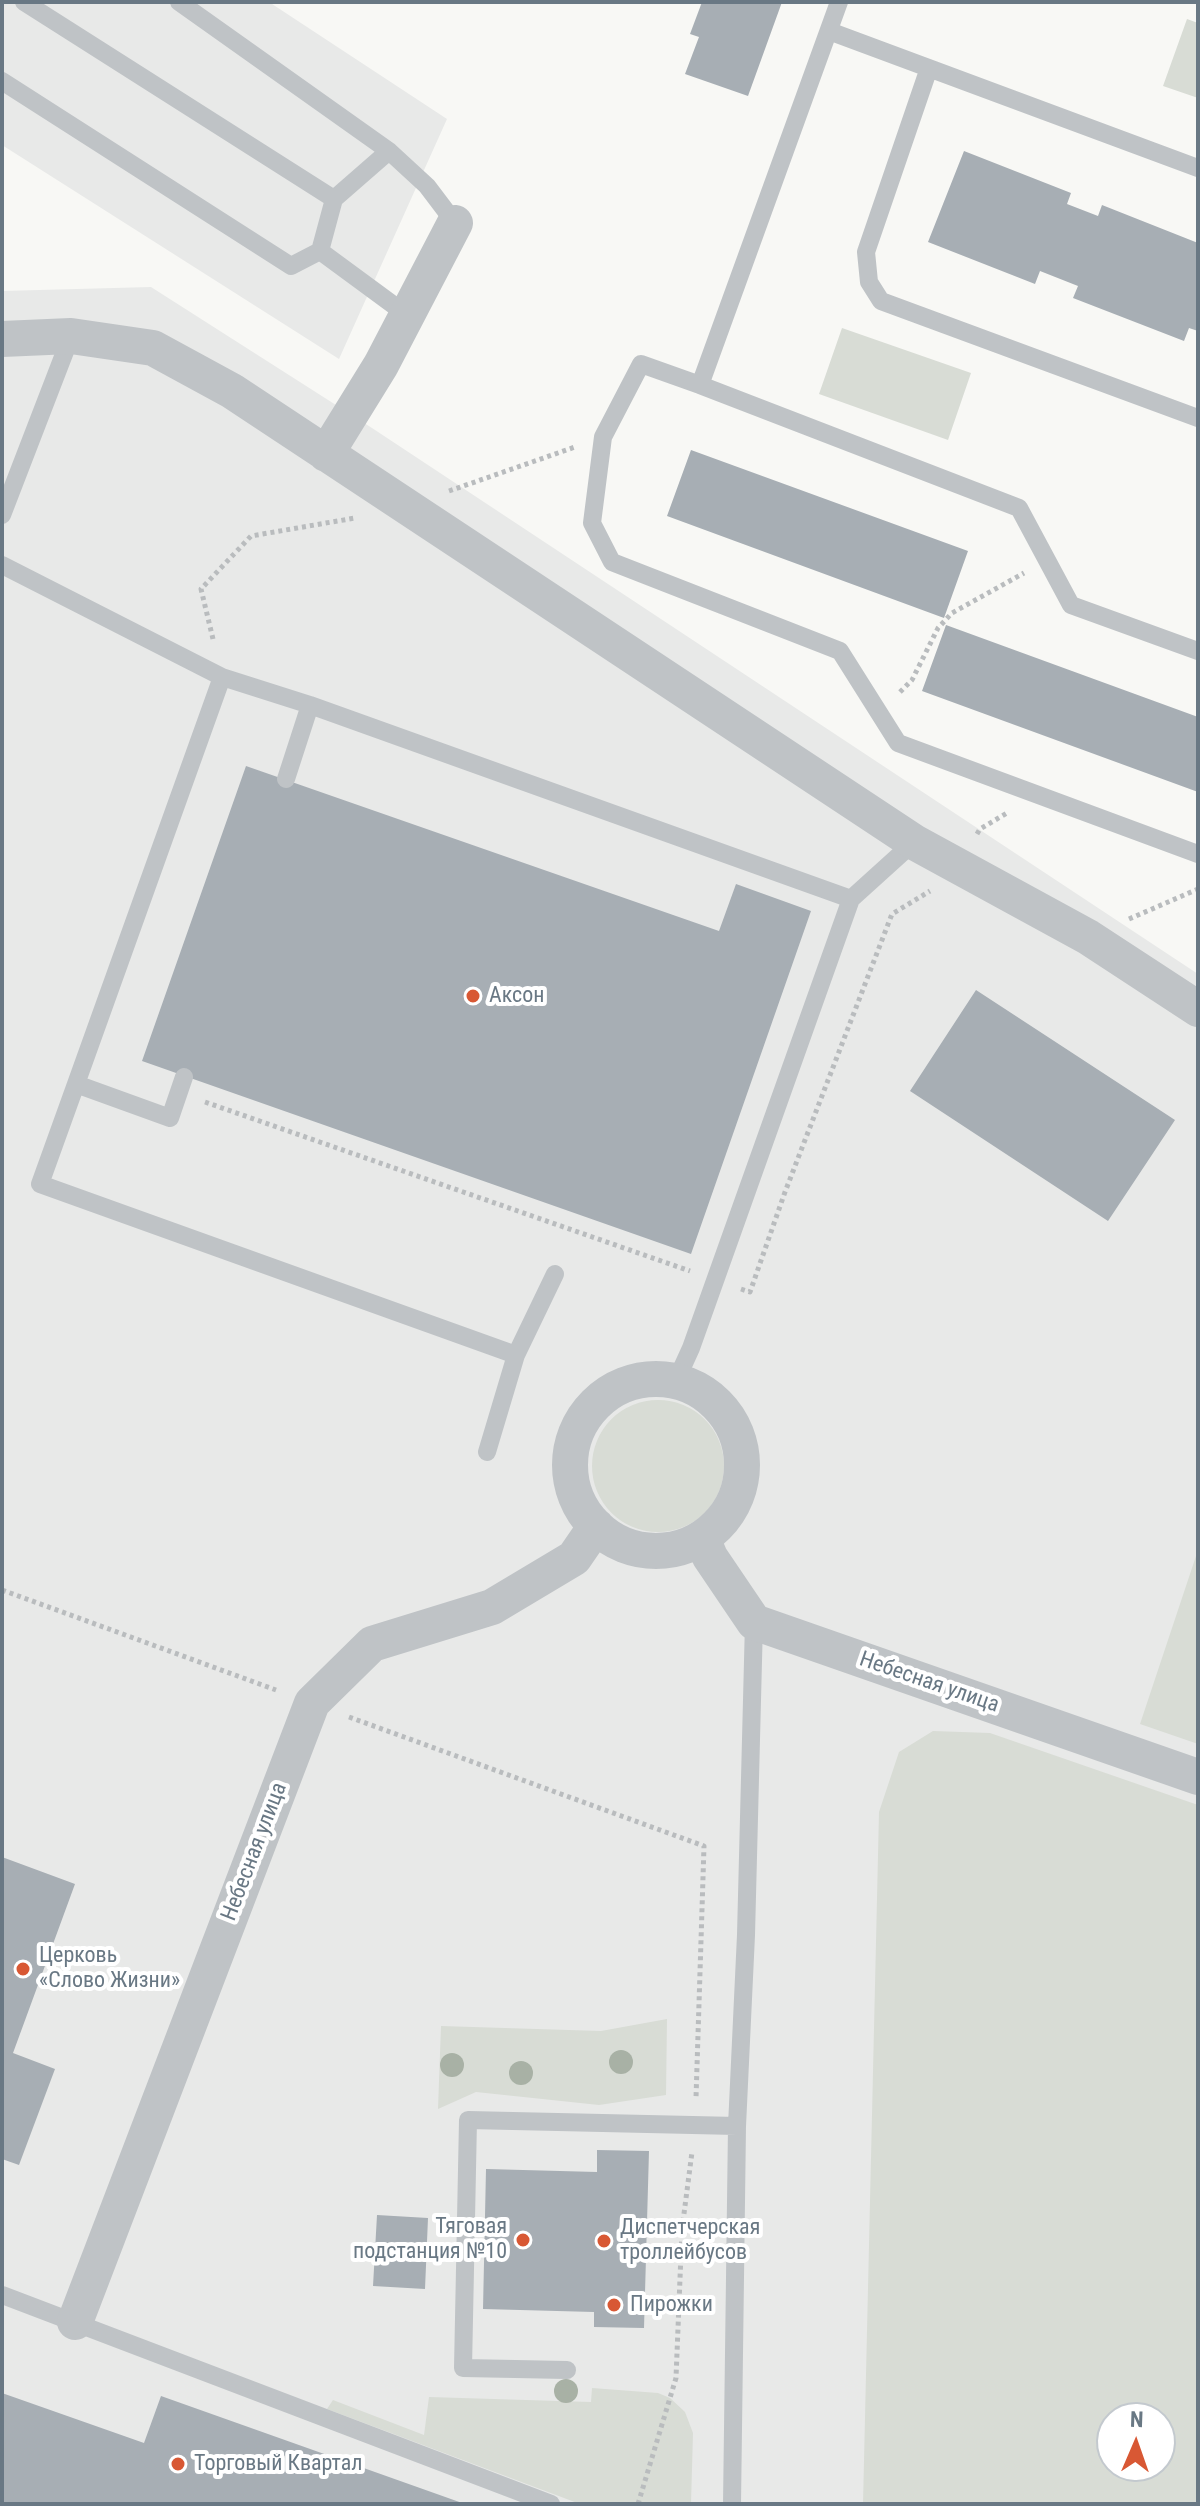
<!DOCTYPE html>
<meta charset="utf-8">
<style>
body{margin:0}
#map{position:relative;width:1200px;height:2506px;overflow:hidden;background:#f8f8f5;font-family:"Roboto Condensed",sans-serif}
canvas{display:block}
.frame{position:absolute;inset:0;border:4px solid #697884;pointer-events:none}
.north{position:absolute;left:1096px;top:2402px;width:80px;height:80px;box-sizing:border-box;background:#fff;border:2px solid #c3c9ce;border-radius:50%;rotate:2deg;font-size:22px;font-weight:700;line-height:32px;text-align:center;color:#697884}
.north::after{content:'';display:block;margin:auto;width:28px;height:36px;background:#d85834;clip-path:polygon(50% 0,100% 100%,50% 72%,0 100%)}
</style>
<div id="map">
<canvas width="1200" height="2506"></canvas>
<div class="frame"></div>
<div class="north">N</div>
</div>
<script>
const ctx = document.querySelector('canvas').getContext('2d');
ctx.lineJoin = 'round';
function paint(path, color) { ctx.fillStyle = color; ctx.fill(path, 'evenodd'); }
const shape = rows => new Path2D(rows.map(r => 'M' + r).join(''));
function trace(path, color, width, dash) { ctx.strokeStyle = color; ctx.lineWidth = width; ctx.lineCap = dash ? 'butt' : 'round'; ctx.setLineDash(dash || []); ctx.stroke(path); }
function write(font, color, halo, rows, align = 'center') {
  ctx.font = font + ' "Roboto Condensed",sans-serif'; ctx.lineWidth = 8; ctx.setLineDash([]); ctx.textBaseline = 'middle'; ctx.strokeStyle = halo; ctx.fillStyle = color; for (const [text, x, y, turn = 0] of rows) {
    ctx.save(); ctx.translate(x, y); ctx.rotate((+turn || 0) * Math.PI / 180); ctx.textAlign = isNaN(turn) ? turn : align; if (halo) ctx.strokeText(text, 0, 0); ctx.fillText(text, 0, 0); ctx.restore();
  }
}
paint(shape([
 [2,2,269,2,447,119,339,359,2,145],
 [151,287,372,428,1198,974,1198,2504,2,2504,2,291],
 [1112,2418,1160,2418,1160,2466,1112,2466]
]), '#e8e9e8');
paint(shape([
 [1187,19,1198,23,1198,98,1163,86],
 [842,328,971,373,948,440,819,394],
 '592 1466a66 66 0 1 1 132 0a66 66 0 1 1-132 0Z',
 [1198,1550,1198,1744,1140,1724],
 [933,1731,990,1733,1198,1805,1198,2504,863,2504,879,1812,899,1752],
 [1160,2418,1160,2466,1112,2466,1112,2418],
 [667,2019,666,2095,599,2105,476,2092,438,2109,441,2026,601,2031],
 [592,2388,658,2393,670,2398,685,2412,693,2433,691,2504,580,2504,327,2409,333,2400,424,2435,429,2397,591,2402]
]), '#d8dcd5');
paint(shape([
 [702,2,782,2,748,96,685,74,699,37,690,34],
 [964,151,1071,193,1067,204,1098,216,1102,205,1198,243,1198,331,1189,328,1184,341,1073,298,1078,286,1040,271,1035,284,928,242],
 [691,450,968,551,944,618,667,516],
 [946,625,1198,717,1198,792,922,691],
 [246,766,719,931,736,884,811,911,691,1254,142,1061],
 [976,990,1175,1120,1108,1221,910,1091],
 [2,1857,75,1884,13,2053,55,2069,19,2165,2,2159],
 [597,2150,649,2151,644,2328,594,2327,594,2312,483,2309,486,2169,597,2172],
 [377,2215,428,2218,425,2289,373,2286],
 [2,2393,144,2443,161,2396,465,2504,2,2504]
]), '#a7aeb4');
trace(shape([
 [449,491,575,447],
 [213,639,201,589,251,536,355,518],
 [900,692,912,680,938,628,952,613,1024,573],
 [977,834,980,829,1007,813],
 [1129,919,1198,889],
 [205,1102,690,1271],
 [741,1289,750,1292,785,1192,892,914,930,891],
 [2,1590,276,1690],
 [349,1717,704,1846,696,2098],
 [638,2504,676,2378,682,2229,692,2152]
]), '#b9bcbe', 5, [4, 4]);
trace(shape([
 [179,2,389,151,427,186,455,223],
 [829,31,1198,168],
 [929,68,866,252,869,282,881,301,1198,418],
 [2,81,291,266,320,251,334,199,24,2],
 [334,199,389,151],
 [320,251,407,315],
 [700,385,839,2],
 [2,515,71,336],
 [2,565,222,677,310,705,851,899],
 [1198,651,1071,605,1019,508,700,385,641,364,603,437,592,523,612,562,840,651,898,743,1198,854],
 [286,779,310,705],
 [184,1077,170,1118,76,1084,222,677],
 [76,1084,40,1184,516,1355,555,1274],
 [676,1381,691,1348,851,899,914,842],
 [487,1452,516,1355],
 [2,2295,551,2504],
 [567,2370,463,2368,468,2120,737,2126],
 [732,2504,737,2126,746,1935,754,1622]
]), '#bfc3c6', 18);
trace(shape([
 [2,339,71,336,153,348,232,391,914,842,1088,937,1198,1009],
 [326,454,381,365,455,223],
 '570 1465a86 86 0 1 1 172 0a86 86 0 1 1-172 0Z',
 [702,1538,710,1557,754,1622,1198,1777],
 [75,2322,312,1703,372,1644,492,1607,574,1558,596,1526]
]), '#bfc3c6', 36);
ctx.fillStyle = '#a8b1a5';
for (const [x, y] of [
 [621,2062],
 [452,2065],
 [521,2073],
 [566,2391]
]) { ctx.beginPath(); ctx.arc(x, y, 12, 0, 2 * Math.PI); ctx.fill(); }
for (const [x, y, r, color] of [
 [473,996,8,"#d85834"],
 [23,1969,8,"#d85834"],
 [523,2240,8,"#d85834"],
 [604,2241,8,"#d85834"],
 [614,2305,8,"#d85834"],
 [178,2464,8,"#d85834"]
]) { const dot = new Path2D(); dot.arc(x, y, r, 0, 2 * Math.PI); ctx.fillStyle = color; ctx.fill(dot); trace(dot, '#fff', 3); }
write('22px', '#697884', '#fff', [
 ["Аксон",489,996],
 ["Церковь",39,1956],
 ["«Слово Жизни»",39,1981],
 ["Тяговая",507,2227,"right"],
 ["подстанция №10",507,2252,"right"],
 ["Диспетчерская",620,2228],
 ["троллейбусов",620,2253],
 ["Пирожки",630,2305],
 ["Торговый Квартал",194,2464]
], 'left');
write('22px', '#697884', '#fff', [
 ["Небесная улица",929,1683,19],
 ["Небесная улица",255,1852,-69]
]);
</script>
